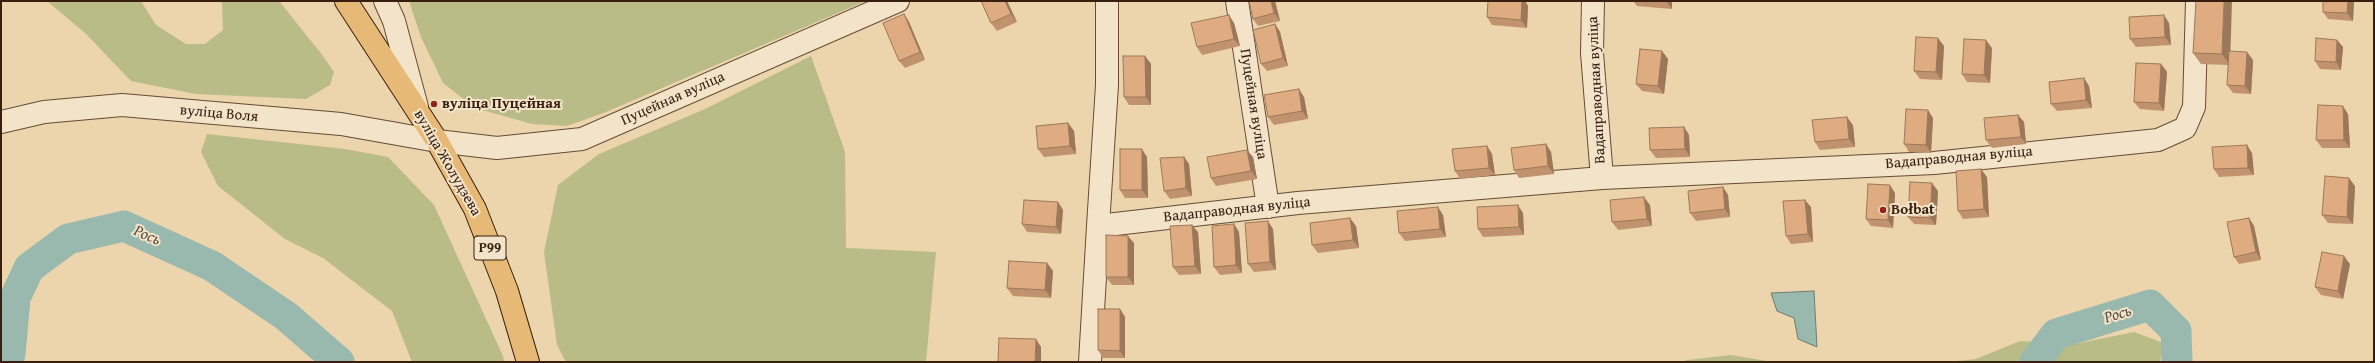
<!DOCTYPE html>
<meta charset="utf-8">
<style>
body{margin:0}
#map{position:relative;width:2375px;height:363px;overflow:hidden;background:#ecd4ac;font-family:"Gentium Book Plus",serif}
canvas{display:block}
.frame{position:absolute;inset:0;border:2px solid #371e0f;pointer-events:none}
</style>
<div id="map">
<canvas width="2375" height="363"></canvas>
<div class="frame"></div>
</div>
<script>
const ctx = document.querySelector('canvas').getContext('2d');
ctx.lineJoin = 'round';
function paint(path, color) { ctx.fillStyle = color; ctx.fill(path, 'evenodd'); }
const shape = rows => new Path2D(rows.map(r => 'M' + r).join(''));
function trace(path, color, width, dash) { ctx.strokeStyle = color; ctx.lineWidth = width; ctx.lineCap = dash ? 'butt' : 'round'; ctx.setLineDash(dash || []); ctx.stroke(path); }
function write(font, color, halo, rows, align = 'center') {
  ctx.font = font + ' "Gentium Book Plus",serif'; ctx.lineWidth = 4; ctx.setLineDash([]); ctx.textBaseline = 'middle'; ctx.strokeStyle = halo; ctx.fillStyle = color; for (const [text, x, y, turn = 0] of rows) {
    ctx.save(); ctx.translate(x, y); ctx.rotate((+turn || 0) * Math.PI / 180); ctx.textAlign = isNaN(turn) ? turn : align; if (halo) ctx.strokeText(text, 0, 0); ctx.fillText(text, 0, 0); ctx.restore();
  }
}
paint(shape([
 [47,1,141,1,156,25,186,44,205,44,223,30,222,1,279,1,323,56,334,72,330,85,306,99,196,94,131,81,85,33],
 [409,1,866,1,606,112,567,126,532,124,475,108,443,83,421,37],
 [811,56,845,152,846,248,936,252,926,362,566,362,557,345,544,252,558,185,599,154,705,109],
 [207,134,345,149,388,157,434,205,503,356,504,362,412,362,392,311,323,258,285,239,218,186,201,152],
 [2134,332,2163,343,2160,362,1947,362,1976,359,2020,341,2075,344],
 [1731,355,1773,362,1679,362,1688,360]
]), '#babc87');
const water = shape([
 [1814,291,1817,347,1798,339,1794,318,1777,311,1771,293,1814,291]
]);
paint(water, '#99b8ae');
trace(water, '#727a6e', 1);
trace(shape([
 [3,362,10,354,15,298,29,268,68,239,124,226,212,266,286,316,339,362],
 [2035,362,2056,334,2150,305,2176,331,2177,362]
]), '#99b8ae', 31);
const minor = shape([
 [385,1,394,21,417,107],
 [1107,1,1107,85,1098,226,1298,203,1602,178,1592,53,1593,1],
 [1237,1,1268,207],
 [1,122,44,112,122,105,341,124,437,141,497,148,582,139,898,1],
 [1602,178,1934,163,2158,140,2185,128,2194,107,2197,1],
 [1090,362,1098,226]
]);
const major = shape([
 [346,1,437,141,475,209,507,291,528,362]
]);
trace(minor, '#644c36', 24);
trace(major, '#371e0f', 24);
trace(minor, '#f3e3c9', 22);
trace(major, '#e6ba76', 22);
paint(shape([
 [981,1,1007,1,1017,22,997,31,991,23],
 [1249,1,1275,1,1280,21,1258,26,1253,19],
 [1488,1,1525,1,1528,6,1527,28,1492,25,1487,17],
 [1633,1,1672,1,1672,9,1637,6],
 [2323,1,2354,1,2353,21,2328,19,2323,12],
 [904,14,909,22,925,60,905,68,899,61],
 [1234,23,1240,46,1202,55,1197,47],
 [2169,23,2171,45,2136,47,2130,39],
 [1275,24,1280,32,1288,66,1267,71,1261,64],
 [2337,40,2343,47,2341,70,2320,69,2315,61],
 [1944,46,1942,80,1920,79,1914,71],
 [1992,48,1990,83,1967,82,1962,74],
 [1662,51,1668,59,1664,94,1642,91,1636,84],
 [2230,51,2253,60,2251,94,2233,93,2227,85,2228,65,2201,64,2193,53],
 [1145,56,1151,64,1151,105,1129,105,1124,97],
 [2161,64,2167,72,2164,111,2140,109,2134,102],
 [2089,86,2092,108,2057,111,2051,104],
 [1304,97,1308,119,1274,125,1268,117],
 [2348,114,2350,148,2322,148,2316,140],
 [2018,115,2024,122,2026,144,1992,148,1986,140],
 [1933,118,1931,153,1909,152,1904,144],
 [1068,123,1074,131,1076,154,1044,157,1038,149],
 [1853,125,1855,147,1820,150,1815,142],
 [1684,127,1689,135,1690,157,1656,158,1650,150],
 [1546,144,1551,152,1554,174,1519,178,1514,170],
 [1487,146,1492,154,1495,175,1460,179,1455,171],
 [2252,153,2254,175,2219,177,2214,169],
 [1147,157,1148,198,1125,198,1120,190],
 [1184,157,1189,164,1192,196,1170,199,1164,191],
 [1253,157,1257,179,1216,186,1211,178],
 [1987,177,1989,217,1963,219,1958,211],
 [2355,186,2353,224,2328,223,2322,215],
 [1723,187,1728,195,1730,217,1696,221,1690,213],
 [1938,191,1936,225,1914,224,1908,217],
 [1895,193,1893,228,1871,226,1866,219],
 [1058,202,1063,210,1061,234,1027,232,1022,224],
 [1650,205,1652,226,1618,230,1612,222],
 [1811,207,1813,242,1791,244,1786,236],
 [1523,213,1524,235,1483,237,1478,229],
 [1443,215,1446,237,1405,241,1399,233],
 [2249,218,2254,226,2261,260,2239,264,2234,257],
 [1234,224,1239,232,1242,273,1220,275,1214,267],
 [1356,226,1359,248,1318,253,1312,245],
 [1273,229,1276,270,1254,272,1248,264],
 [1198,232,1201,274,1179,275,1173,267],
 [1134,243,1134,285,1112,285,1106,277],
 [1047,263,1053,271,1051,298,1013,296,1007,288],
 [2350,264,2343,299,2321,295,2315,287],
 [1120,309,1125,317,1125,358,1103,358,1098,350]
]), '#c0936e');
paint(shape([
 [1005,1,1007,1,1017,22,1011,14],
 [1271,1,1275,1,1280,21,1274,13],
 [1522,1,1525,1,1528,6,1527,28,1521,20],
 [1666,1,1672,1,1672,9],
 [2224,1,2232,1,2230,65,2222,54],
 [2348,1,2354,1,2353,21,2347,13],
 [904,14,909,22,925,60,920,52],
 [1229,15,1234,23,1240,46,1234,39],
 [2164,15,2169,23,2171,45,2165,37],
 [1275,24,1280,32,1288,66,1283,58],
 [1938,38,1944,46,1942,80,1936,72],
 [1986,40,1992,48,1990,83,1984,75],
 [2337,40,2343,47,2341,70,2336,62],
 [1662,51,1668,59,1664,94,1658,86],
 [2247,52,2253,60,2251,94,2245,86],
 [1145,56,1151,64,1151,105,1146,97],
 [2161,64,2167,72,2164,111,2159,103],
 [2084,78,2089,86,2092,108,2086,100],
 [1299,89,1304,97,1308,119,1302,111],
 [2343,106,2348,114,2350,148,2344,140],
 [1928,110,1933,118,1931,153,1926,145],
 [2018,115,2024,122,2026,144,2021,137],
 [1847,117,1853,125,1855,147,1849,139],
 [1068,123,1074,131,1076,154,1070,146],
 [1684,127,1689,135,1690,157,1685,149],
 [1546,144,1551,152,1554,174,1548,166],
 [2247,145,2252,153,2254,175,2248,168],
 [1487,146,1492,154,1495,175,1489,168],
 [1142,149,1147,157,1148,198,1142,190],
 [1247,150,1253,157,1257,179,1251,171],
 [1184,157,1189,164,1192,196,1186,188],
 [1981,169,1987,177,1989,217,1984,209],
 [2349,178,2355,186,2353,224,2347,217],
 [1932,183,1938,191,1936,225,1930,218],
 [1890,185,1895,193,1893,228,1888,220],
 [1723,187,1728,195,1730,217,1725,209],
 [1644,197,1650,205,1652,226,1647,219],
 [1805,200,1811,207,1813,242,1808,234],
 [1058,202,1063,210,1061,234,1056,227],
 [1518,205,1523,213,1524,235,1519,227],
 [1438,207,1443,215,1446,237,1440,229],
 [1350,218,1356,226,1359,248,1353,240],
 [2249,218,2254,226,2261,260,2256,252],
 [1268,221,1273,229,1276,270,1270,262],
 [1234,224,1239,232,1242,273,1236,265],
 [1192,225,1198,232,1201,274,1195,266],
 [1128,236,1134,243,1134,285,1128,277],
 [2344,256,2350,264,2343,299,2338,291],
 [1047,263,1053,271,1051,298,1045,290],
 [1120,309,1125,317,1125,358,1120,351],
 [1036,339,1041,347,1041,362,1035,362]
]), '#9c785a');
const building = shape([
 [981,1,1005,1,1011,14,991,23,981,1],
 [1249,1,1271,1,1274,13,1253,19,1249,1],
 [1488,1,1522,1,1521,20,1487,17,1488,1],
 [2196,1,2224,1,2222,54,2193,53,2196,1],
 [2323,1,2348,1,2347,13,2323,12,2323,1],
 [904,14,920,52,899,61,883,23,904,14],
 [1229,15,1234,39,1197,47,1191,23,1229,15],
 [2164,15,2165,37,2130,39,2129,17,2164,15],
 [1275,24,1283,58,1261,64,1253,30,1275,24],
 [1916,37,1938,38,1936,72,1914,71,1916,37],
 [2316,38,2337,40,2336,62,2315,61,2316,38],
 [1964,39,1986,40,1984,75,1962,74,1964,39],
 [1640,49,1662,51,1658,86,1636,84,1640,49],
 [2229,51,2247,52,2245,86,2227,85,2229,51],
 [1123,56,1145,56,1146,97,1124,97,1123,56],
 [2136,63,2161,64,2159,103,2134,102,2136,63],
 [2084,78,2086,100,2051,104,2049,82,2084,78],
 [1299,89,1302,111,1268,117,1264,95,1299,89],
 [2318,105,2343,106,2344,140,2316,140,2318,105],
 [1906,109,1928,110,1926,145,1904,144,1906,109],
 [2018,115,2021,137,1986,140,1984,118,2018,115],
 [1847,117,1849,139,1815,142,1812,120,1847,117],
 [1068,123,1070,146,1038,149,1036,126,1068,123],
 [1684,127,1685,149,1650,150,1649,128,1684,127],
 [1546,144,1548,166,1514,170,1511,148,1546,144],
 [2247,145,2248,168,2214,169,2212,147,2247,145],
 [1487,146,1489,168,1455,171,1452,149,1487,146],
 [1120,149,1142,149,1142,190,1120,190,1120,149],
 [1247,150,1251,171,1211,178,1207,157,1247,150],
 [1184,157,1186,188,1164,191,1160,158,1184,157],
 [1981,169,1984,209,1958,211,1956,171,1981,169],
 [2325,176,2349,178,2347,217,2322,215,2325,176],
 [1910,182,1932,183,1930,218,1908,217,1910,182],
 [1868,184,1890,185,1888,220,1866,219,1868,184],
 [1723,187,1725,209,1690,213,1688,191,1723,187],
 [1644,197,1647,219,1612,222,1610,200,1644,197],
 [1024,200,1058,202,1056,227,1022,224,1024,200],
 [1805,200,1808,234,1786,236,1783,201,1805,200],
 [1518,205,1519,227,1478,229,1477,207,1518,205],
 [1438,207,1440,229,1399,233,1397,211,1438,207],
 [1350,218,1353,240,1312,245,1310,223,1350,218],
 [2249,218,2256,252,2234,257,2227,222,2249,218],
 [1268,221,1270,262,1248,264,1245,223,1268,221],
 [1234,224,1236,265,1214,267,1212,226,1234,224],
 [1192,225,1195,266,1173,267,1170,226,1192,225],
 [1106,235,1128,236,1128,277,1106,277,1106,235],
 [2322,252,2344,256,2338,291,2315,287,2322,252],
 [1009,261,1047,263,1045,290,1007,288,1009,261],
 [1098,309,1120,309,1120,351,1098,350,1098,309],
 [999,338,1036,339,1035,362,998,362,999,338]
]);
paint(building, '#dfab80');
trace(building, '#9c785a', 1);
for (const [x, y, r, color] of [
 [434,104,4,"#8f2418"],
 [1883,210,4,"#8f2418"]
]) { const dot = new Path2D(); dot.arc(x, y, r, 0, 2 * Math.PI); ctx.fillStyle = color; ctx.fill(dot); trace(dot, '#f3e3c9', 1.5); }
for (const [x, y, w] of [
 [490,248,32]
]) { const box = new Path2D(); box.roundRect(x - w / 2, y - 12, w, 24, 3); ctx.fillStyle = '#f3e3c9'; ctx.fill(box); trace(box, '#371e0f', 1); }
write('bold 14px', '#371e0f', null, [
 ["Р99",490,248]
]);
write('15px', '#371e0f', '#f3e3c9', [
 ["Вадаправодная вуліца",1597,90,-93],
 ["Пуцейная вуліца",673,99,-24],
 ["Пуцейная вуліца",1253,104,81],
 ["вуліца Воля",219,114,5],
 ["Вадаправодная вуліца",1959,158,-5],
 ["вуліца Жолудзева",447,163,60],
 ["Вадаправодная вуліца",1237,210,-6]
]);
write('bold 15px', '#371e0f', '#f3e3c9', [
 ["вуліца Пуцейная",442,104],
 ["Bołbat",1891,210]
], 'left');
write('italic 16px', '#544c3f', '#f3e3c9', [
 ["Рось",147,236,24],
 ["Рось",2118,315,-17]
]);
</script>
